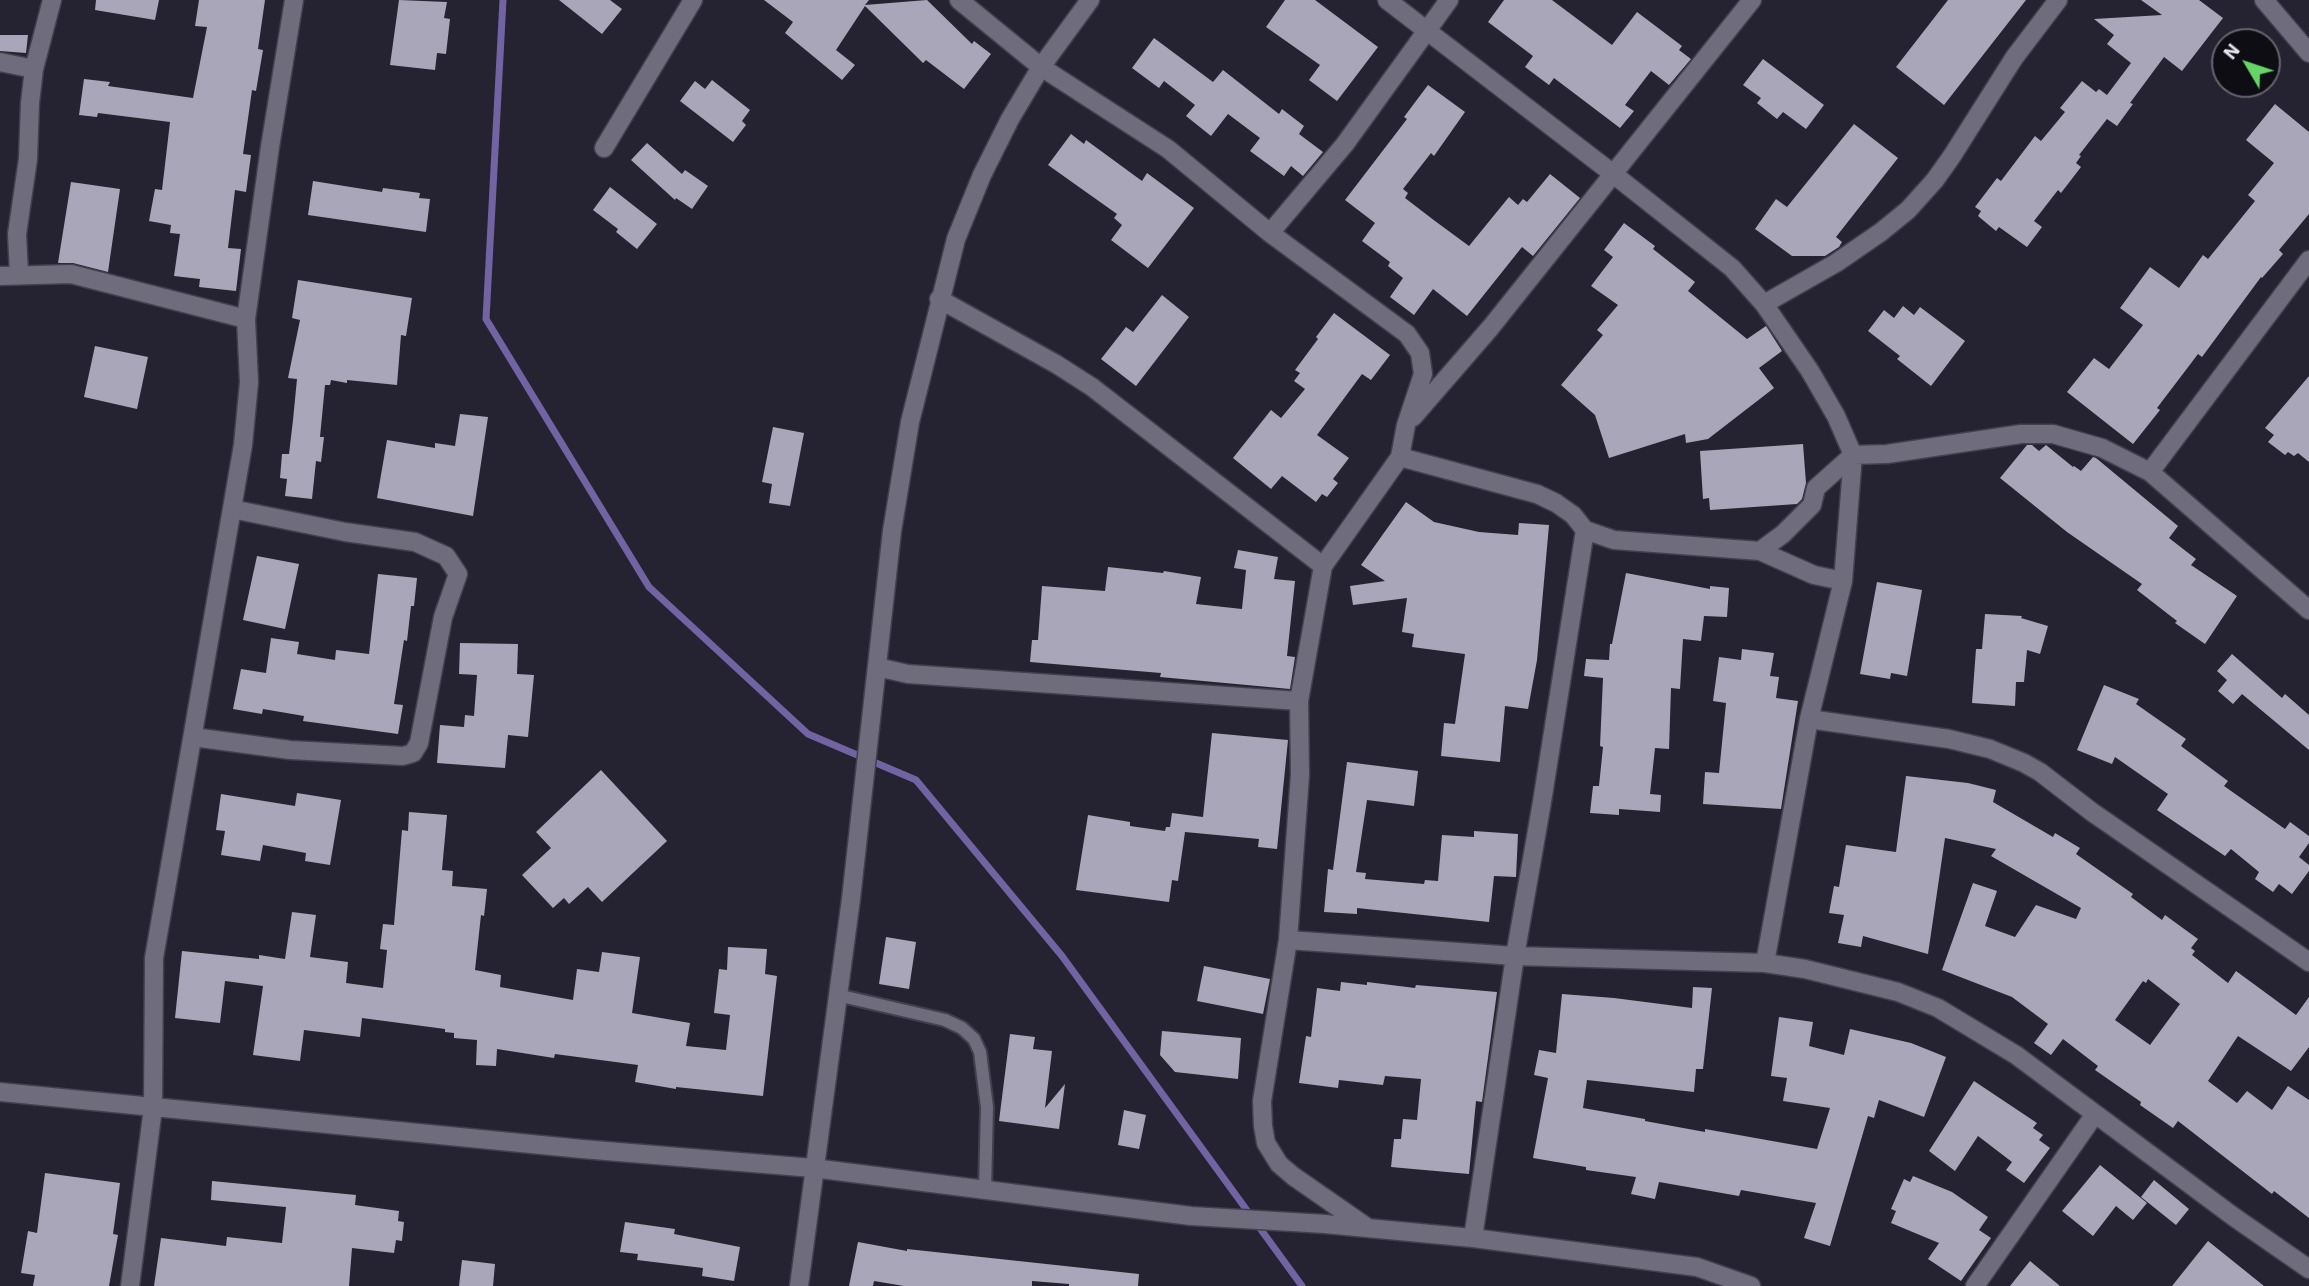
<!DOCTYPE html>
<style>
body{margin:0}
#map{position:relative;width:2309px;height:1286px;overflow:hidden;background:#252331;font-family:"IBM Plex Sans",sans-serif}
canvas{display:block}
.north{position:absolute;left:2211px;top:28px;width:70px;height:70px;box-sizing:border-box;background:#0e0d14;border:2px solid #64636b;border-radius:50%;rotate:309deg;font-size:19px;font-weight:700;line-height:28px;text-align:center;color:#e5e3ed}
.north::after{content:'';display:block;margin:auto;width:24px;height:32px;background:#66d466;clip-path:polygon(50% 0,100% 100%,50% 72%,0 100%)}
</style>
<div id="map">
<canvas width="2309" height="1286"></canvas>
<div class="north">N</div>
</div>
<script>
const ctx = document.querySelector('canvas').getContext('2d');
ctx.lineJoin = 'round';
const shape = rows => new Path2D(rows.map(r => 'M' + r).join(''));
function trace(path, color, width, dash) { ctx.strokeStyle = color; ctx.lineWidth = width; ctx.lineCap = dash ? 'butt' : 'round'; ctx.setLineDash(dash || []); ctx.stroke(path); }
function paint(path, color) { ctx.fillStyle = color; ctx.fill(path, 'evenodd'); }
trace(shape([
 [503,0,486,319,649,587,808,734,916,780,1062,956,1302,1286]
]), '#7264a2', 7);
paint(shape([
 [96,0,159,0,155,20,95,10],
 [199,0,265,0,258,49,263,50,256,91,252,90,243,154,251,155,246,192,235,190,228,248,241,249,236,291,199,287,200,279,174,276,180,234,170,233,171,225,149,221,155,189,162,190,170,122,98,113,97,117,79,115,84,79,110,82,108,86,193,98,207,27,195,26],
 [399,0,447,2,444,18,450,19,446,54,437,53,435,70,390,65],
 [559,0,610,0,622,9,602,34],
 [764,0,869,0,865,5,927,0,972,44,974,41,991,54,964,89,926,60,923,63,865,6,836,50,855,65,842,80,785,33,793,22],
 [1285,0,1315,0,1378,47,1337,101,1309,80,1320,65,1266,27],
 [1504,0,1552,0,1612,45,1637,12,1682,46,1679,50,1691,59,1669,85,1651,71,1625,105,1634,111,1620,128,1554,78,1549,85,1525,67,1533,56,1488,22],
 [1948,0,2026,0,1944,105,1896,67],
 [2141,0,2199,0,2223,18,2182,71,2164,57,2130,103,2133,104,2117,126,2107,119,2079,155,2081,156,2076,163,2081,167,2061,193,2058,190,2034,221,2042,227,2027,247,1999,227,1996,231,1978,216,1981,211,1975,207,1997,178,2001,181,2035,136,2041,141,2065,112,2060,108,2082,81,2096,92,2099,89,2107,95,2131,63,2107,44,2114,35,2094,19,2162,15],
 [0,35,28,35,26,53,0,51],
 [1154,38,1213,82,1223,70,1279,114,1282,109,1304,126,1299,134,1323,152,1303,176,1291,166,1284,176,1250,151,1260,138,1228,114,1211,136,1186,116,1195,105,1164,81,1159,88,1132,68],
 [1763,59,1824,105,1806,129,1783,112,1777,119,1757,103,1761,98,1743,85],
 [712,80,750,110,742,121,746,125,733,142,680,101,695,81,705,89],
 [1428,85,1465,112,1434,156,1431,153,1403,189,1408,193,1405,198,1435,221,1469,246,1509,197,1518,205,1523,199,1527,202,1550,174,1580,198,1533,256,1522,247,1467,316,1433,289,1414,315,1390,297,1403,278,1388,266,1390,262,1362,241,1375,223,1345,200,1407,119,1404,117],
 [2275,104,2309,132,2309,214,2279,250,2283,254,2262,278,2261,277,2202,357,2198,354,2157,408,2160,410,2133,444,2067,392,2094,358,2109,369,2143,325,2120,308,2150,267,2179,288,2203,255,2208,259,2255,201,2248,195,2274,163,2246,140],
 [1854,124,1898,158,1836,237,1842,242,1839,247,1825,256,1792,256,1755,229,1776,199,1787,207],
 [1071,134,1084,144,1086,140,1142,181,1147,173,1194,208,1148,268,1111,240,1122,225,1114,218,1117,214,1048,165],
 [647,143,682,174,685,170,708,186,692,209,676,198,675,200,631,160],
 [313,181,382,192,383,188,420,193,419,198,430,199,426,232,308,215],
 [71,182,120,189,108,272,73,263,58,263],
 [610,187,657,224,637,249,616,232,618,229,593,210],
 [1624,223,1655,246,1653,249,1695,282,1688,291,1747,339,1766,326,1782,351,1759,368,1774,388,1708,439,1686,443,1685,434,1609,458,1595,415,1561,385,1603,335,1597,330,1618,305,1591,286,1613,257,1604,250],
 [298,280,412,298,406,336,401,335,397,385,347,380,347,383,331,380,330,385,325,385,320,437,324,437,321,462,316,461,312,499,285,496,287,479,280,478,282,454,289,454,293,420,297,379,288,378,300,320,292,318],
 [1162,295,1189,317,1136,386,1101,359,1126,327,1133,332],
 [1903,306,1914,315,1920,307,1965,341,1931,386,1897,359,1900,356,1868,331,1884,310,1894,318],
 [1334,313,1390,355,1371,380,1362,374,1317,435,1349,458,1333,479,1338,483,1327,497,1322,494,1316,502,1282,476,1271,489,1233,458,1271,410,1281,418,1305,389,1294,381,1300,373,1295,370,1318,339,1316,337],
 [95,346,148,357,137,409,84,397],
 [2309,376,2309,462,2298,453,2294,456,2288,452,2285,455,2268,442,2274,435,2265,428],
 [460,414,488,417,473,516,377,498,387,440,435,448,435,443,455,446],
 [773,427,804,433,790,506,769,503,772,484,762,482],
 [1803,444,1806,483,1802,499,1797,504,1710,510,1709,498,1703,499,1700,451],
 [2027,445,2032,445,2039,451,2046,445,2073,467,2074,466,2081,471,2093,457,2096,458,2178,526,2169,538,2196,559,2191,565,2237,596,2205,644,2175,623,2177,621,2137,590,2142,584,2067,532,2000,478],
 [1406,502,1434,522,1479,532,1518,535,1519,523,1549,525,1537,660,1528,709,1505,706,1500,762,1441,756,1444,723,1455,724,1465,654,1412,647,1414,634,1402,632,1407,598,1353,605,1350,586,1385,581,1361,565],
 [1238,550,1278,557,1274,579,1295,581,1287,656,1295,657,1290,689,1160,677,1161,673,1030,662,1032,640,1038,640,1042,586,1105,591,1108,567,1163,573,1164,571,1201,577,1196,604,1242,609,1246,570,1234,568],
 [257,556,299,564,285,629,243,620],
 [1626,573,1710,589,1710,586,1729,588,1727,617,1704,616,1701,641,1683,639,1680,689,1671,688,1669,749,1655,748,1650,794,1661,795,1660,812,1619,809,1619,815,1590,813,1593,786,1599,786,1603,747,1600,746,1603,678,1584,676,1586,659,1609,660,1610,644,1612,644],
 [378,574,417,578,414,606,411,606,407,641,404,640,394,704,403,705,398,734,303,721,304,716,263,709,262,714,233,709,241,669,266,673,271,638,299,642,297,654,335,660,336,650,369,654],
 [1877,582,1922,590,1907,676,1891,673,1890,679,1860,674],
 [1985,614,2022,616,2021,618,2048,626,2040,654,2027,650,2024,682,2016,682,2015,706,1972,703,1976,649,1982,649],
 [460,643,518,644,517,674,534,675,528,737,508,735,505,768,437,763,440,725,464,727,465,715,474,716,477,675,459,674],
 [1742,649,1774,653,1770,676,1779,677,1776,698,1798,701,1781,809,1703,804,1705,772,1719,773,1726,703,1713,701,1719,657,1741,660],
 [2232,654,2282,698,2285,694,2309,715,2309,750,2242,694,2233,704,2218,691,2227,680,2217,671],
 [2104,685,2139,699,2136,704,2186,739,2181,746,2228,781,2224,786,2285,829,2290,822,2309,836,2309,843,2299,857,2309,865,2309,871,2292,894,2279,884,2273,892,2255,879,2259,872,2231,849,2225,856,2157,810,2168,794,2115,757,2112,764,2077,750],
 [1212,733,1288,740,1277,849,1258,847,1259,839,1185,832,1178,881,1172,880,1169,902,1076,890,1088,815,1130,822,1130,826,1165,831,1166,827,1170,827,1172,813,1203,817],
 [1347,762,1418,771,1414,806,1367,800,1356,872,1366,873,1365,879,1424,884,1425,880,1438,881,1442,835,1474,837,1474,831,1518,834,1516,877,1494,876,1489,922,1357,908,1357,914,1324,912,1328,869,1333,870],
 [601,770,667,841,602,902,588,887,569,904,564,898,553,908,522,875,551,848,536,832],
 [1906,776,1968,783,1996,790,1993,802,2053,837,2055,833,2080,848,2076,854,2133,894,2131,897,2162,920,2165,915,2198,939,2191,948,2195,951,2192,955,2228,983,2236,971,2296,1015,2309,997,2309,1047,2291,1071,2238,1036,2208,1081,2237,1103,2247,1091,2272,1110,2288,1086,2309,1100,2309,1218,2274,1191,2272,1194,2178,1121,2173,1128,2140,1105,2141,1102,2095,1070,2098,1066,2063,1039,2051,1055,2034,1043,2048,1024,2012,997,1942,970,1973,883,1997,891,1985,926,2015,937,2036,905,2076,919,2081,908,1991,856,1996,849,1945,838,1928,954,1863,936,1861,947,1838,943,1844,915,1829,913,1834,886,1839,887,1846,845,1896,852],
 [2148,979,2180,1004,2150,1045,2115,1020,2143,981,2146,983],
 [297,793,341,800,330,865,305,861,306,853,263,845,260,861,221,855,225,831,216,830,221,794,295,806],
 [409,812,447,815,442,870,453,871,452,886,487,889,484,916,481,915,475,970,501,975,500,987,573,1000,577,969,599,972,602,952,640,957,632,1013,690,1023,686,1046,726,1050,730,1015,714,1013,719,969,727,970,728,947,767,949,765,974,777,976,763,1096,676,1087,676,1089,635,1082,638,1065,555,1054,554,1058,497,1049,496,1066,476,1065,477,1040,454,1038,454,1033,445,1032,445,1029,362,1018,360,1037,304,1030,300,1061,253,1055,263,986,225,981,220,1023,175,1018,182,951,259,959,259,955,285,959,292,912,316,915,310,957,348,962,346,983,383,988,387,950,380,949,383,924,394,925,402,830,408,831],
 [886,937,916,942,909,989,879,984],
 [1204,966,1270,979,1263,1014,1197,1001],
 [1341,982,1367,985,1367,982,1415,988,1416,985,1497,992,1482,1102,1476,1101,1469,1174,1391,1167,1394,1139,1401,1139,1403,1119,1417,1120,1421,1079,1385,1076,1383,1085,1339,1080,1338,1088,1299,1083,1306,1036,1311,1037,1317,988,1340,991],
 [1693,987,1712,988,1703,1069,1696,1069,1694,1092,1587,1080,1583,1108,1645,1119,1645,1121,1705,1132,1705,1129,1817,1149,1830,1108,1783,1101,1787,1078,1771,1076,1779,1017,1813,1022,1809,1046,1844,1055,1850,1029,1911,1043,1946,1057,1924,1117,1879,1100,1874,1118,1868,1116,1830,1246,1804,1238,1816,1203,1741,1190,1739,1196,1659,1182,1655,1199,1631,1194,1636,1177,1586,1170,1586,1167,1533,1158,1548,1078,1534,1075,1539,1050,1556,1053,1562,994,1614,998,1692,1008],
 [1162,1031,1241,1038,1238,1079,1175,1072,1160,1055],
 [1010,1034,1035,1037,1033,1049,1052,1051,1045,1108,1065,1084,1059,1129,999,1121],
 [1974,1081,2037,1123,2033,1128,2043,1135,2039,1140,2050,1148,2024,1183,2006,1170,2012,1162,1978,1136,1955,1171,1929,1151],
 [1124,1110,1146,1115,1139,1149,1118,1145],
 [2100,1165,2147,1203,2133,1220,2116,1206,2093,1236,2062,1211],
 [45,1173,120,1183,113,1234,118,1235,109,1286,33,1286,35,1275,21,1273,28,1231,37,1233],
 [1913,1176,1952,1192,1988,1217,1979,1230,1991,1238,1961,1281,1928,1259,1939,1243,1891,1223,1896,1211,1891,1209,1904,1179,1910,1182],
 [2154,1180,2189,1209,2176,1225,2141,1197],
 [212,1181,356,1195,355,1205,399,1211,398,1221,404,1222,402,1241,396,1240,394,1253,352,1248,349,1286,154,1286,161,1238,226,1246,227,1237,282,1243,286,1207,211,1200],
 [625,1222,675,1229,674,1234,740,1247,734,1281,702,1276,703,1268,637,1260,638,1254,620,1252],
 [2208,1241,2264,1286,2172,1286],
 [858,1242,907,1251,907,1249,1139,1274,1138,1286,1069,1286,1069,1284,1032,1281,1032,1286,904,1286,874,1281,873,1286,849,1286],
 [462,1260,495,1264,493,1286,459,1286],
 [2030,1261,2060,1286,2010,1286]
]), '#aaa6b9');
const lane = shape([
 [837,995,945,1020,962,1028,974,1039,980,1052,987,1107,985,1190]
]);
const street = shape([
 [959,0,1041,67,1168,149,1270,233,1407,334,1420,353,1423,374,1406,425,1400,457,1323,566,1299,701,1300,775,1288,940,1262,1101,1263,1126,1266,1143,1279,1164,1293,1176,1368,1228],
 [1387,0,1612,173,1732,268,1764,304,1810,371,1836,416,1853,455,1843,581,1809,719,1765,963],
 [2264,0,2309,53],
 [0,62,34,69],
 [604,148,693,0],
 [1270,233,1345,144,1449,0],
 [19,274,17,234,28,159,30,103,34,69,52,0],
 [0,276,71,274,246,319],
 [939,299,1056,364,1092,387,1323,566],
 [1764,304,1836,263,1881,232,1908,210,1935,180,1952,156,2014,58,2058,0],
 [1413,417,1491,327,1752,0],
 [1400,457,1537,494,1556,503,1573,515,1585,530,1614,540,1760,551,1814,575,1843,581],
 [2150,472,2309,260],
 [1760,551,1783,534,1812,505,1816,488,1853,455,1887,454,2021,434,2053,434,2102,448,2150,472,2309,610],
 [877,667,908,674,1299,701],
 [1809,719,1949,739,1990,749,2024,763,2040,772,2092,812,2309,962],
 [193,737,290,750,403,756,413,753,419,743,443,617,458,574,446,556,415,542,345,532,232,509],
 [1288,940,1515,956,1765,963,1805,969,1898,992,1938,1008,2016,1055,2234,1217,2309,1269],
 [0,1092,582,1149,813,1168,1191,1216,1325,1224,1473,1238,1697,1267,1751,1286],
 [1473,1238,1515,956,1542,802,1585,530],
 [130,1286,153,1108,154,958,243,445,249,382,246,319,270,147,294,0],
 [799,1286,851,899,892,531,910,422,956,239,982,175,1010,119,1041,67,1090,0],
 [1975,1286,2095,1114]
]);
trace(lane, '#42404c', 16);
trace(street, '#42404c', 21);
trace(lane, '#6f6c7d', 12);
trace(street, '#6f6c7d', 18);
</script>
